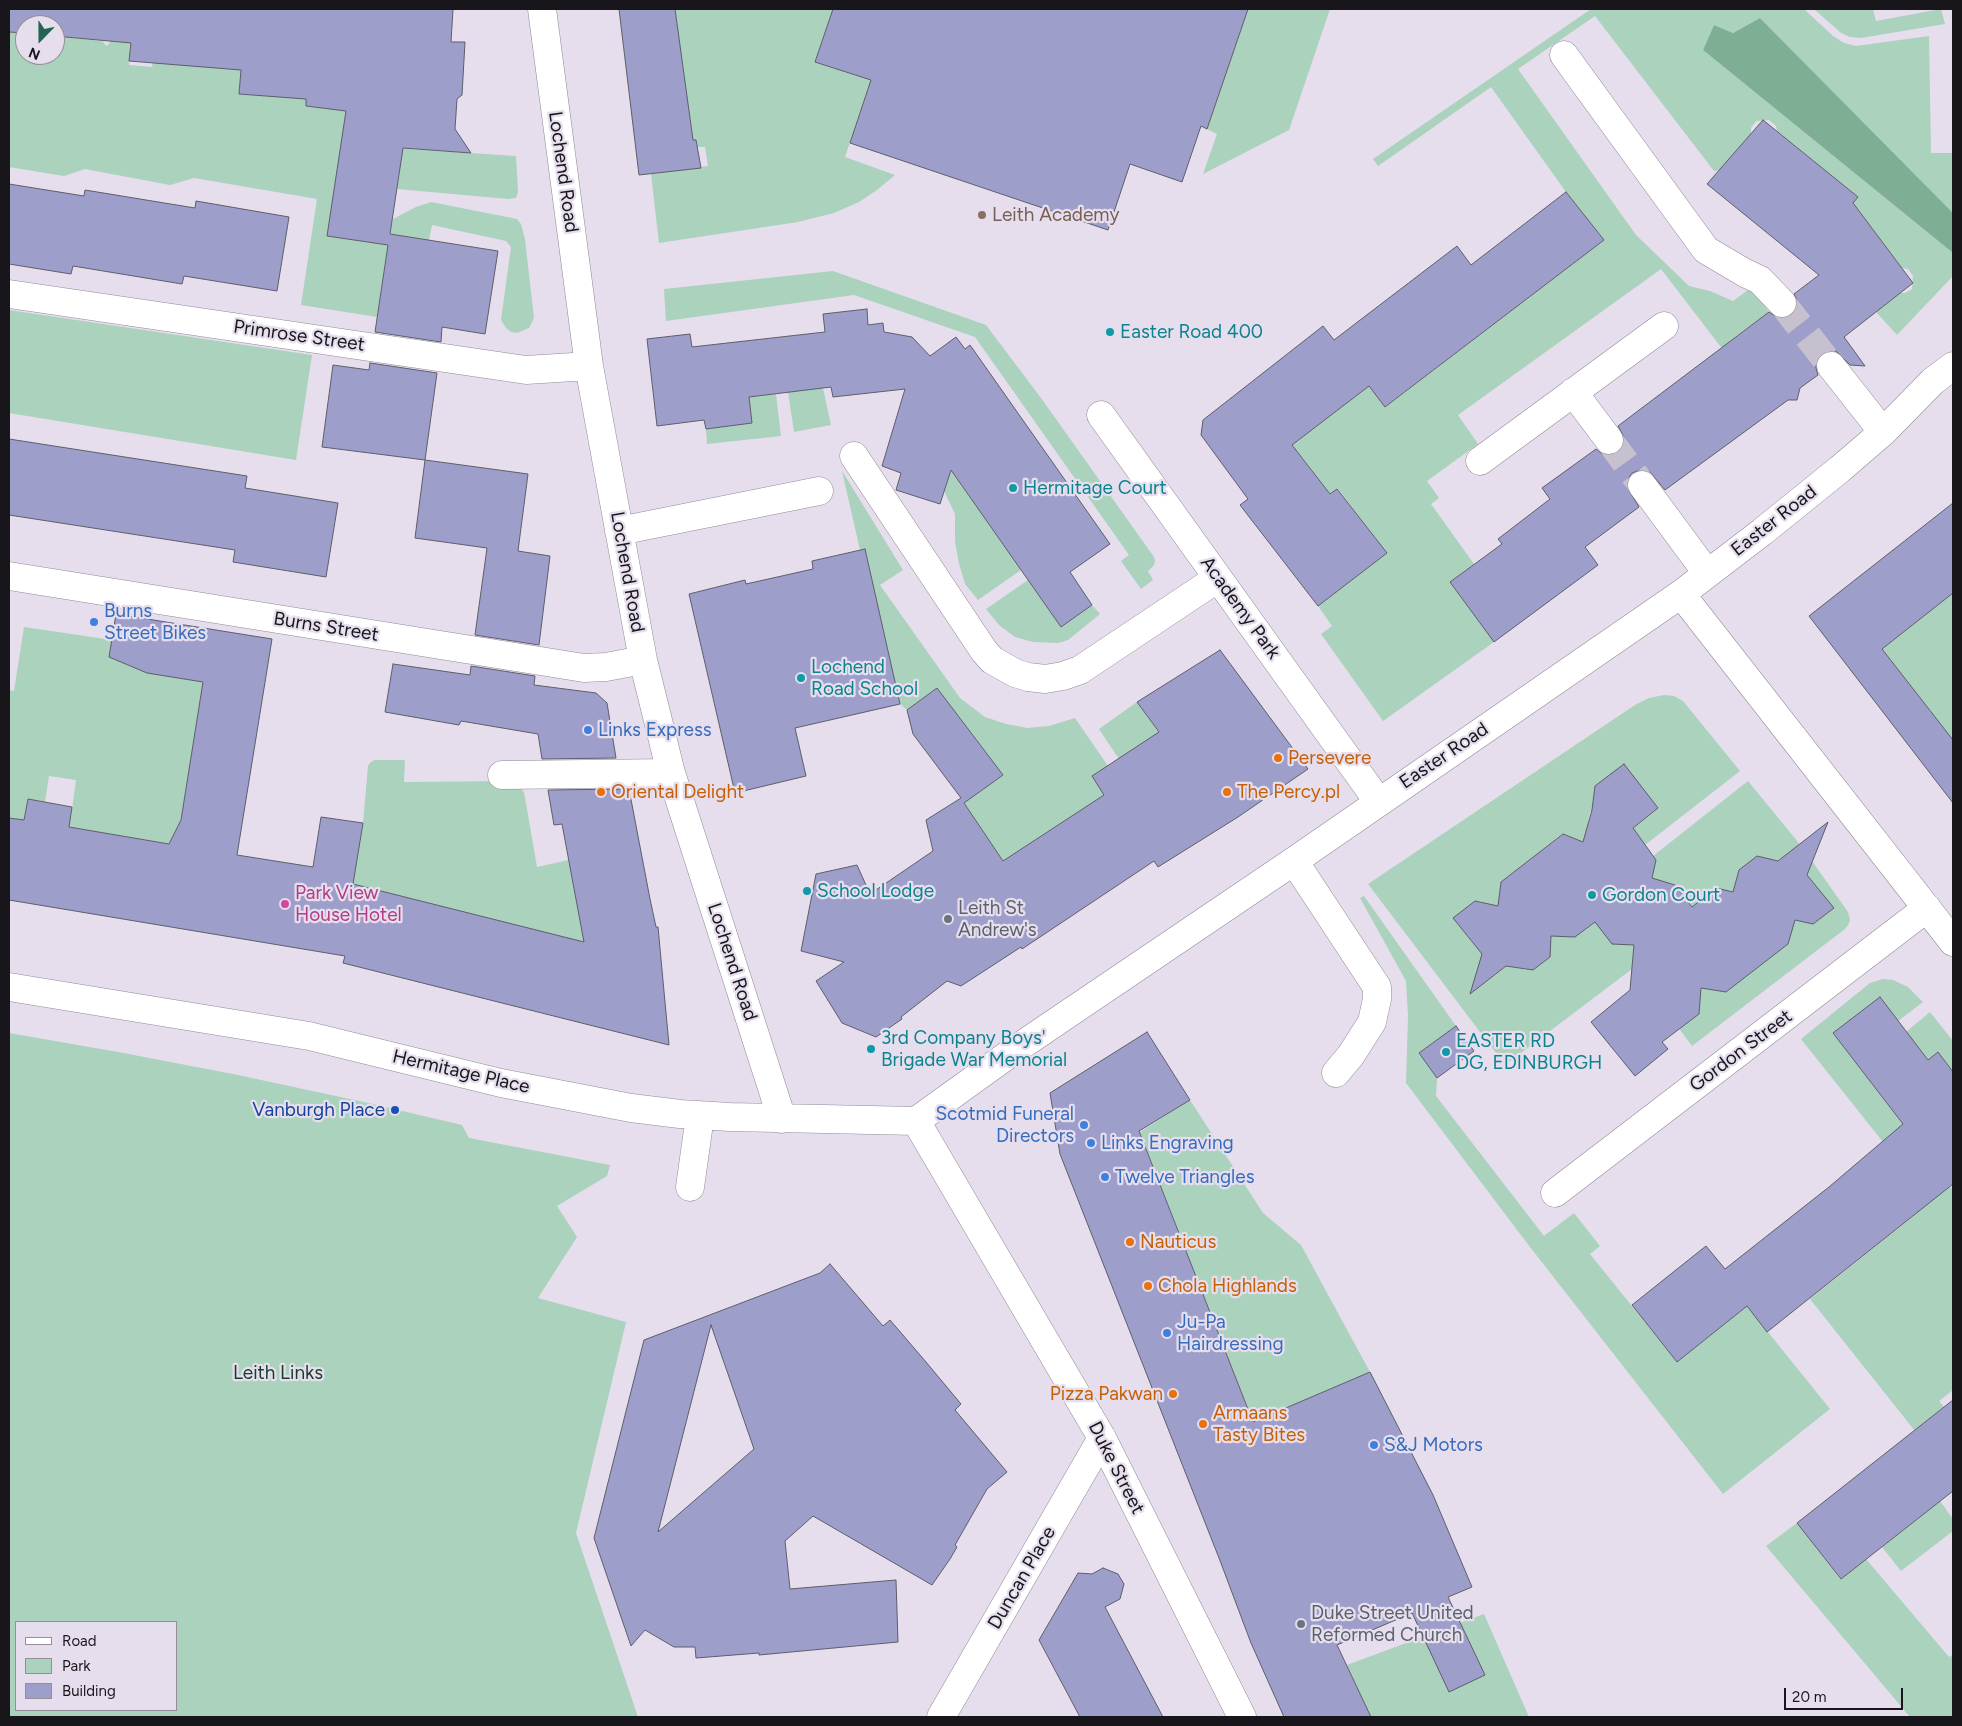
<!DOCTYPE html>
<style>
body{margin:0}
#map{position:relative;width:1962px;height:1726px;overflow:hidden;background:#e6deed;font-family:Figtree,sans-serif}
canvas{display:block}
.frame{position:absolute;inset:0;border:10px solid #19161b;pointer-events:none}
.legend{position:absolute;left:15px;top:1621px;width:162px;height:90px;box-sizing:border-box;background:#e6deed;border:1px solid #948e99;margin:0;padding:6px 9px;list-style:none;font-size:15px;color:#19161b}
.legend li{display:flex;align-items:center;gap:10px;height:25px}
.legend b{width:25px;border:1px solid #948e99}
.north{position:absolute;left:15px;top:15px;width:50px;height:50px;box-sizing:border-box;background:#e6deed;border:1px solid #948e99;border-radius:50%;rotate:202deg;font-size:14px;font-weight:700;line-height:20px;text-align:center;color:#19161b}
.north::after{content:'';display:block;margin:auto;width:18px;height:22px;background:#226351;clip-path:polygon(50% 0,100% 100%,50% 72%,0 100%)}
.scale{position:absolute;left:1784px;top:1688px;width:119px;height:22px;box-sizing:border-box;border:2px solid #19161b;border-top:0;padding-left:6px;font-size:15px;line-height:18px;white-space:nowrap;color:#19161b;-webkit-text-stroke:4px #e6deed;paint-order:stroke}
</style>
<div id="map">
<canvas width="1962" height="1726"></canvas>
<div class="frame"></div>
<ul class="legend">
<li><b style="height:6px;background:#fff"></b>Road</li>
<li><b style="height:14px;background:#aad2bc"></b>Park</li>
<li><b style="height:14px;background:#9e9ecb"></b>Building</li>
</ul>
<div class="north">N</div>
<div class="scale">20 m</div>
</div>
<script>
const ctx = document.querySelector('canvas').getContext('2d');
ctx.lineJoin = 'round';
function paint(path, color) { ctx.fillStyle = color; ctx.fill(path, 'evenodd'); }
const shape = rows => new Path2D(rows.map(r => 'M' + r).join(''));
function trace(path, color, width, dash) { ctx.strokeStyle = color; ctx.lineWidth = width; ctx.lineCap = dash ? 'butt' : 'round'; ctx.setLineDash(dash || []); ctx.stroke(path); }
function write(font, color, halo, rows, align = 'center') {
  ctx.font = font + ' Figtree,sans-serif'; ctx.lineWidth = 4.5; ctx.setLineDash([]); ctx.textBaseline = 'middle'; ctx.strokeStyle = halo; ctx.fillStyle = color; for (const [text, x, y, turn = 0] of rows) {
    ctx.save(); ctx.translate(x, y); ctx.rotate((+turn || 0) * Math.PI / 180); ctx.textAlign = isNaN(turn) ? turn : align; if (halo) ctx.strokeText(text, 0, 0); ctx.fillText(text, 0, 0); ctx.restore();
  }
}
paint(shape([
 [675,9,833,9,815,62,871,80,845,157,895,175,877,190,859,202,834,213,798,222,659,243,651,174,708,166,705,147,697,147,696,140,692,140,682,58,633,64,678,32],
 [1248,9,1330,9,1289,130,1203,174,1217,134,1207,129],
 [1591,9,1804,9,1833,36,1844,43,1856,46,1929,36,1931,153,1953,153,1953,213,1760,18,1733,33,1714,25,1703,50,1953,253,1953,276,1897,335,1876,312,1899,293,1905,293,1912,289,1913,276,1908,269,1902,268,1853,203,1858,197,1777,131,1776,126,1769,120,1756,121,1751,128,1751,134,1720,170,1714,171,1595,16,1518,69,1636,235,1689,286,1710,291,1733,301,1752,287,1769,312,1735,337,1781,402,1727,355,1661,269,1458,415,1478,444,1427,481,1439,498,1431,504,1474,564,1450,582,1494,642,1383,721,1321,634,1332,626,1318,606,1387,553,1338,489,1330,494,1302,457,1288,468,1284,423,1298,440,1369,386,1386,407,1604,240,1566,192,1491,87,1378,166,1373,159],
 [1814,9,1873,9,1876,21,1941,9,1945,24,1861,38,1850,37,1841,33],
 [9,32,25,34,25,55,55,55,55,36,102,41,107,46,111,41,131,42,129,65,152,67,153,61,230,69,243,52,239,94,255,95,309,65,306,106,318,108,325,64,393,148,516,156,518,192,516,198,508,199,397,189,400,170,339,160,327,236,388,245,377,317,301,305,317,199,194,178,170,185,85,169,64,176,9,167],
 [431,202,517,219,521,224,525,239,534,318,529,328,517,333,511,332,506,328,501,320,511,247,506,241,432,225,429,240,390,234,393,219,416,207],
 [833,271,986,325,1041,398,1154,557,1155,561,1154,565,1148,571,1153,580,1141,589,1121,561,1129,555,975,337,854,295,666,321,664,289],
 [9,310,312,355,296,460,9,413],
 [823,388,831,425,794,432,788,392],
 [776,394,781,436,707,444,706,429,751,423,749,397],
 [951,470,1021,570,978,600,965,584,959,564,955,542,955,514,944,491],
 [842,471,903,570,880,585,960,698,985,717,1006,724,1027,728,1049,726,1075,718,1108,766,1104,795,1003,861,964,803,1003,775,937,688,907,710,900,704,865,549,860,550],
 [1028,580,1061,627,1092,605,1100,614,1068,640,1058,643,1033,642,1015,637,999,625,986,609],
 [1953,593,1953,740,1882,649],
 [24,627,112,640,127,665,131,667,155,664,154,674,203,682,177,845,55,825,71,817,76,780,49,776,45,802,28,799,24,820,9,818,9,690,14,691],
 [1664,695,1674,696,1683,701,1740,771,1645,845,1627,833,1655,811,1656,806,1599,805,1590,812,1588,822,1595,831,1577,846,1569,836,1562,834,1542,850,1541,860,1532,867,1523,865,1501,882,1500,893,1505,900,1489,912,1482,902,1475,901,1458,915,1457,923,1475,946,1480,947,1491,953,1480,962,1478,968,1485,978,1491,978,1515,959,1522,969,1533,970,1550,957,1542,938,1557,927,1565,937,1575,937,1595,922,1630,938,1642,953,1633,960,1632,969,1505,1065,1368,884,1635,705,1649,698],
 [1137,702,1171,750,1119,759,1099,729],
 [374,760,405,760,404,782,513,781,524,792,537,867,569,860,581,921,609,949,353,884,363,823,368,766,370,763],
 [1748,781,1802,847,1771,866,1764,858,1757,856,1739,870,1745,886,1730,897,1724,890,1716,888,1693,907,1675,885,1670,883,1659,892,1644,873,1655,864,1656,860,1653,856],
 [1812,861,1848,912,1850,920,1848,925,1845,929,1692,1046,1675,1023,1690,994,1708,979,1718,990,1726,992,1788,944,1790,934,1783,926,1799,914,1805,922,1813,924,1830,911,1831,906,1804,880],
 [1364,896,1456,1026,1419,1053,1437,1078,1436,1096,1544,1236,1574,1213,1600,1246,1590,1254,1677,1362,1747,1306,1830,1409,1723,1494,1530,1247,1406,1083,1408,1016,1406,981,1360,898],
 [1883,979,1893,980,1908,987,1923,1002,1898,1021,1833,1033,1953,1190,1953,1390,1939,1401,1944,1407,1915,1431,1810,1299,1916,1214,1868,1154,1883,1142,1801,1039,1870,983],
 [1930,1012,1953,1041,1953,1072,1938,1052,1928,1060,1906,1032],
 [9,1033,118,1052,233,1074,364,1102,462,1125,469,1138,610,1165,607,1176,557,1206,577,1237,538,1298,626,1322,576,1533,638,1717,9,1717],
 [16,1622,176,1622,176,1710,16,1710],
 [1190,1100,1263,1213,1301,1245,1370,1372,1265,1417,1284,1462,1272,1470,1140,1132],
 [1940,1501,1953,1519,1953,1531,1901,1571,1882,1547],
 [1797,1523,1840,1579,1866,1559,1949,1657,1953,1655,1953,1717,1910,1717,1766,1546],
 [1484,1614,1529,1717,1371,1717,1347,1665]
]), '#aad2bc');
paint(shape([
 [1760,18,1953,213,1953,253,1703,50,1714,25,1733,33]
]), '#7eaf95');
const building = shape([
 [9,9,453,9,451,42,465,42,462,95,457,99,455,129,471,153,403,148,390,234,498,251,485,334,442,327,441,342,375,332,388,245,327,236,346,111,306,106,306,99,239,94,241,70,129,61,131,43,55,36,55,25,25,25,25,33,9,32,9,9],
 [619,9,675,9,693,140,696,140,701,168,639,175,619,9],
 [833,9,1248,9,1207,129,1201,126,1182,182,1130,164,1108,230,850,143,871,80,815,62,833,9],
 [1763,120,1858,197,1853,203,1913,283,1844,337,1865,366,1850,365,1836,351,1829,351,1822,353,1816,361,1816,368,1818,375,1800,388,1797,400,1788,400,1665,490,1649,471,1640,470,1632,473,1628,479,1627,487,1639,507,1585,547,1598,565,1494,642,1450,582,1502,544,1498,539,1550,499,1542,488,1596,449,1602,454,1610,456,1619,452,1623,447,1625,439,1618,426,1769,312,1778,318,1785,318,1792,315,1797,307,1797,300,1794,294,1819,275,1707,184,1763,120],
 [9,184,84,196,85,190,195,208,196,201,289,217,277,291,184,276,182,284,73,266,71,274,9,264,9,184],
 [1566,192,1604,240,1385,407,1369,386,1292,445,1330,494,1337,489,1387,553,1318,606,1240,505,1248,499,1201,435,1203,420,1323,326,1334,340,1457,246,1471,265,1566,192],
 [867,309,868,325,883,323,884,332,912,337,930,356,956,337,965,349,970,345,1110,544,1070,572,1092,605,1061,627,951,470,940,504,896,490,901,473,882,466,905,389,833,397,831,387,749,397,752,423,706,429,704,420,657,426,647,339,690,334,692,347,825,332,823,314,867,309],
 [370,363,437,373,425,460,528,474,518,551,550,556,539,645,475,635,487,548,415,538,425,460,322,447,333,365,369,370,370,363],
 [9,439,247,476,245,488,338,503,326,577,233,562,235,550,9,515,9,439],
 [1953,503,1953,593,1882,649,1953,740,1953,803,1809,616,1953,503],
 [865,549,900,704,795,728,806,776,735,793,689,594,745,580,746,584,813,569,812,561,865,549],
 [116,614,272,639,237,855,313,867,321,817,363,823,353,884,584,942,562,824,554,825,548,790,629,789,650,899,656,927,658,927,669,1045,343,963,345,956,9,900,9,818,24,820,28,799,72,807,69,827,169,844,181,820,203,682,147,673,109,657,116,614],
 [1220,650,1308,769,1238,817,1158,867,1154,861,1022,949,1021,947,961,986,947,981,901,1017,902,1019,876,1037,842,1023,816,981,844,962,801,951,816,874,857,865,870,894,933,851,926,820,961,798,913,734,907,710,937,688,1003,775,964,803,1003,861,1104,795,1092,776,1159,732,1137,702,1220,650],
 [393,664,470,675,471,666,535,676,534,685,596,693,607,703,616,758,542,759,538,734,461,721,459,725,385,712,393,664],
 [1624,764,1658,808,1633,828,1656,860,1652,878,1675,885,1692,907,1716,888,1733,892,1739,870,1757,856,1778,861,1828,822,1807,875,1834,908,1813,924,1795,920,1788,944,1726,992,1701,988,1699,1014,1662,1042,1668,1049,1635,1076,1591,1022,1630,990,1634,945,1612,944,1595,922,1575,937,1551,936,1550,957,1533,970,1506,966,1470,994,1482,954,1453,918,1475,901,1498,906,1501,882,1563,834,1583,842,1592,810,1595,786,1624,764],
 [1880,997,1928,1060,1938,1052,1953,1072,1953,1184,1767,1332,1747,1306,1677,1362,1632,1305,1706,1246,1725,1269,1829,1187,1903,1124,1833,1033,1880,997],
 [1456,1026,1474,1051,1437,1078,1419,1053,1456,1026],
 [1147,1032,1190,1100,1139,1131,1253,1422,1370,1372,1433,1495,1472,1587,1448,1597,1485,1675,1449,1692,1412,1613,1337,1645,1371,1717,1284,1717,1251,1643,1219,1558,1060,1154,1050,1093,1147,1032],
 [830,1264,883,1326,890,1320,926,1362,961,1404,955,1410,1007,1472,987,1489,955,1545,957,1547,950,1559,932,1585,813,1516,785,1541,790,1589,896,1580,898,1642,759,1655,759,1653,696,1658,695,1647,674,1647,645,1630,631,1646,594,1538,644,1340,820,1273,830,1264],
 [711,1325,754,1449,658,1532,711,1325],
 [1953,1400,1953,1491,1841,1579,1797,1523,1953,1400],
 [1103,1568,1118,1574,1124,1584,1120,1599,1105,1607,1163,1717,1080,1717,1039,1640,1078,1573,1092,1574,1103,1568]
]);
paint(building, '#9e9ecb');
trace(building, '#5d5d6b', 1);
trace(shape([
 [1782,303,1831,366],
 [1609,440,1642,485]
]), '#c7c0ce', 28, [28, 14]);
const minor = shape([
 [542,9,589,366,643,660,671,773,782,1119],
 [1564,55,1706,250,1745,273,1760,280,1782,303],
 [9,294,526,370,589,366],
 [1831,366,1883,432],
 [1573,392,1609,440],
 [1101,415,1378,801],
 [854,456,984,651,992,660,1015,673,1028,677,1045,679,1063,676,1080,670,1218,578],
 [1480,461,1664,326],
 [1642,485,1707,573],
 [619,531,819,491],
 [9,576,584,668,606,667,643,660],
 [1681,594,1953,942],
 [502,775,671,773],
 [1294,861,1377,987,1377,999,1372,1022,1351,1055,1336,1073],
 [9,987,309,1036,501,1083,631,1108,680,1114,730,1117,916,1121],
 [916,1121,1016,1049,1294,861,1681,594,1762,532,1840,469,1883,432,1933,381,1953,366],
 [916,1121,1102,1438,1242,1717],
 [690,1187,700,1116],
 [1555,1193,1927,908],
 [941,1717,1102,1438]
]);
trace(minor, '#918997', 29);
trace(minor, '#fff', 28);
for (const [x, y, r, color] of [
 [982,215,5,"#8d6e63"],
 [1110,332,5,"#0f9aa8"],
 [1013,488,5,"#0f9aa8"],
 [94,622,5,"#3f7fe0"],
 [801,678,5,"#0f9aa8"],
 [588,730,5,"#3f7fe0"],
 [1278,758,5,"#e8710a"],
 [601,792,5,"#e8710a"],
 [1227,792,5,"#e8710a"],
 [807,891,5,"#0f9aa8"],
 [1592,895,5,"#0f9aa8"],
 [285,904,5,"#d1479c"],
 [948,919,5,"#6b7280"],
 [871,1049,5,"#0f9aa8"],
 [1446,1052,5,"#0f9aa8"],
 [395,1110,5,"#1a4fb4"],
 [1084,1125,5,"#3f7fe0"],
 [1091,1143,5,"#3f7fe0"],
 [1105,1177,5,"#3f7fe0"],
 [1130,1242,5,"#e8710a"],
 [1148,1286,5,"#e8710a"],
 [1167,1333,5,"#3f7fe0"],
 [1173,1394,5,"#e8710a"],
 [1203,1424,5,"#e8710a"],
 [1374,1445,5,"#3f7fe0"],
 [1301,1624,5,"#6b7280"]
]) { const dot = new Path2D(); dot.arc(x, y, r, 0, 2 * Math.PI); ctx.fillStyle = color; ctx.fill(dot); trace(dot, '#e6deed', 2); }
write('19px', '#19161b', '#e6deed', [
 ["Lochend Road",563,172,82],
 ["Primrose Street",299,336,8],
 ["Easter Road",1774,521,-38],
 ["Lochend Road",627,572,80],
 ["Academy Park",1240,608,54],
 ["Burns Street",326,627,9],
 ["Easter Road",1444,756,-34],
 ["Lochend Road",732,962,72],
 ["Gordon Street",1741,1051,-37],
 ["Hermitage Place",461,1072,13],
 ["Duke Street",1116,1468,63],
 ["Duncan Place",1022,1578,-60]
]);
write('19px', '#785e54', '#e6deed', [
 ["Leith Academy",992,215]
], 'left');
write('19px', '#0d838f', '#e6deed', [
 ["Easter Road 400",1120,332],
 ["Hermitage Court",1023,488],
 ["Lochend",811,667],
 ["Road School",811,689],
 ["School Lodge",817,891],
 ["Gordon Court",1602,895],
 ["3rd Company Boys'",881,1038],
 ["Brigade War Memorial",881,1060],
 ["EASTER RD",1456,1041],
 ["DG, EDINBURGH",1456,1063]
], 'left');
write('19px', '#366cbe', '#e6deed', [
 ["Burns",104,611],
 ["Street Bikes",104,633],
 ["Links Express",598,730],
 ["Scotmid Funeral",1074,1114,"right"],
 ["Directors",1074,1136,"right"],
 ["Links Engraving",1101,1143],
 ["Twelve Triangles",1115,1177],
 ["Ju-Pa",1177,1322],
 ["Hairdressing",1177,1344],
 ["S&J Motors",1384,1445]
], 'left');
write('19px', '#c56008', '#e6deed', [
 ["Persevere",1288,758],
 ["Oriental Delight",611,792],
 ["The Percy.pl",1237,792],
 ["Nauticus",1140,1242],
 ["Chola Highlands",1158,1286],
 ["Pizza Pakwan",1163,1394,"right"],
 ["Armaans",1213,1413],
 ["Tasty Bites",1213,1435]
], 'left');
write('19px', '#b23c85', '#e6deed', [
 ["Park View",295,893],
 ["House Hotel",295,915]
], 'left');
write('19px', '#5b616d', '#e6deed', [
 ["Leith St",958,908],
 ["Andrew's",958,930],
 ["Duke Street United",1311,1613],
 ["Reformed Church",1311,1635]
], 'left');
write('19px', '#164399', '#e6deed', [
 ["Vanburgh Place",385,1110]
], 'right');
write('19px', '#143d2a', '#e6deed', [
 ["Leith Links",278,1373]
]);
</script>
